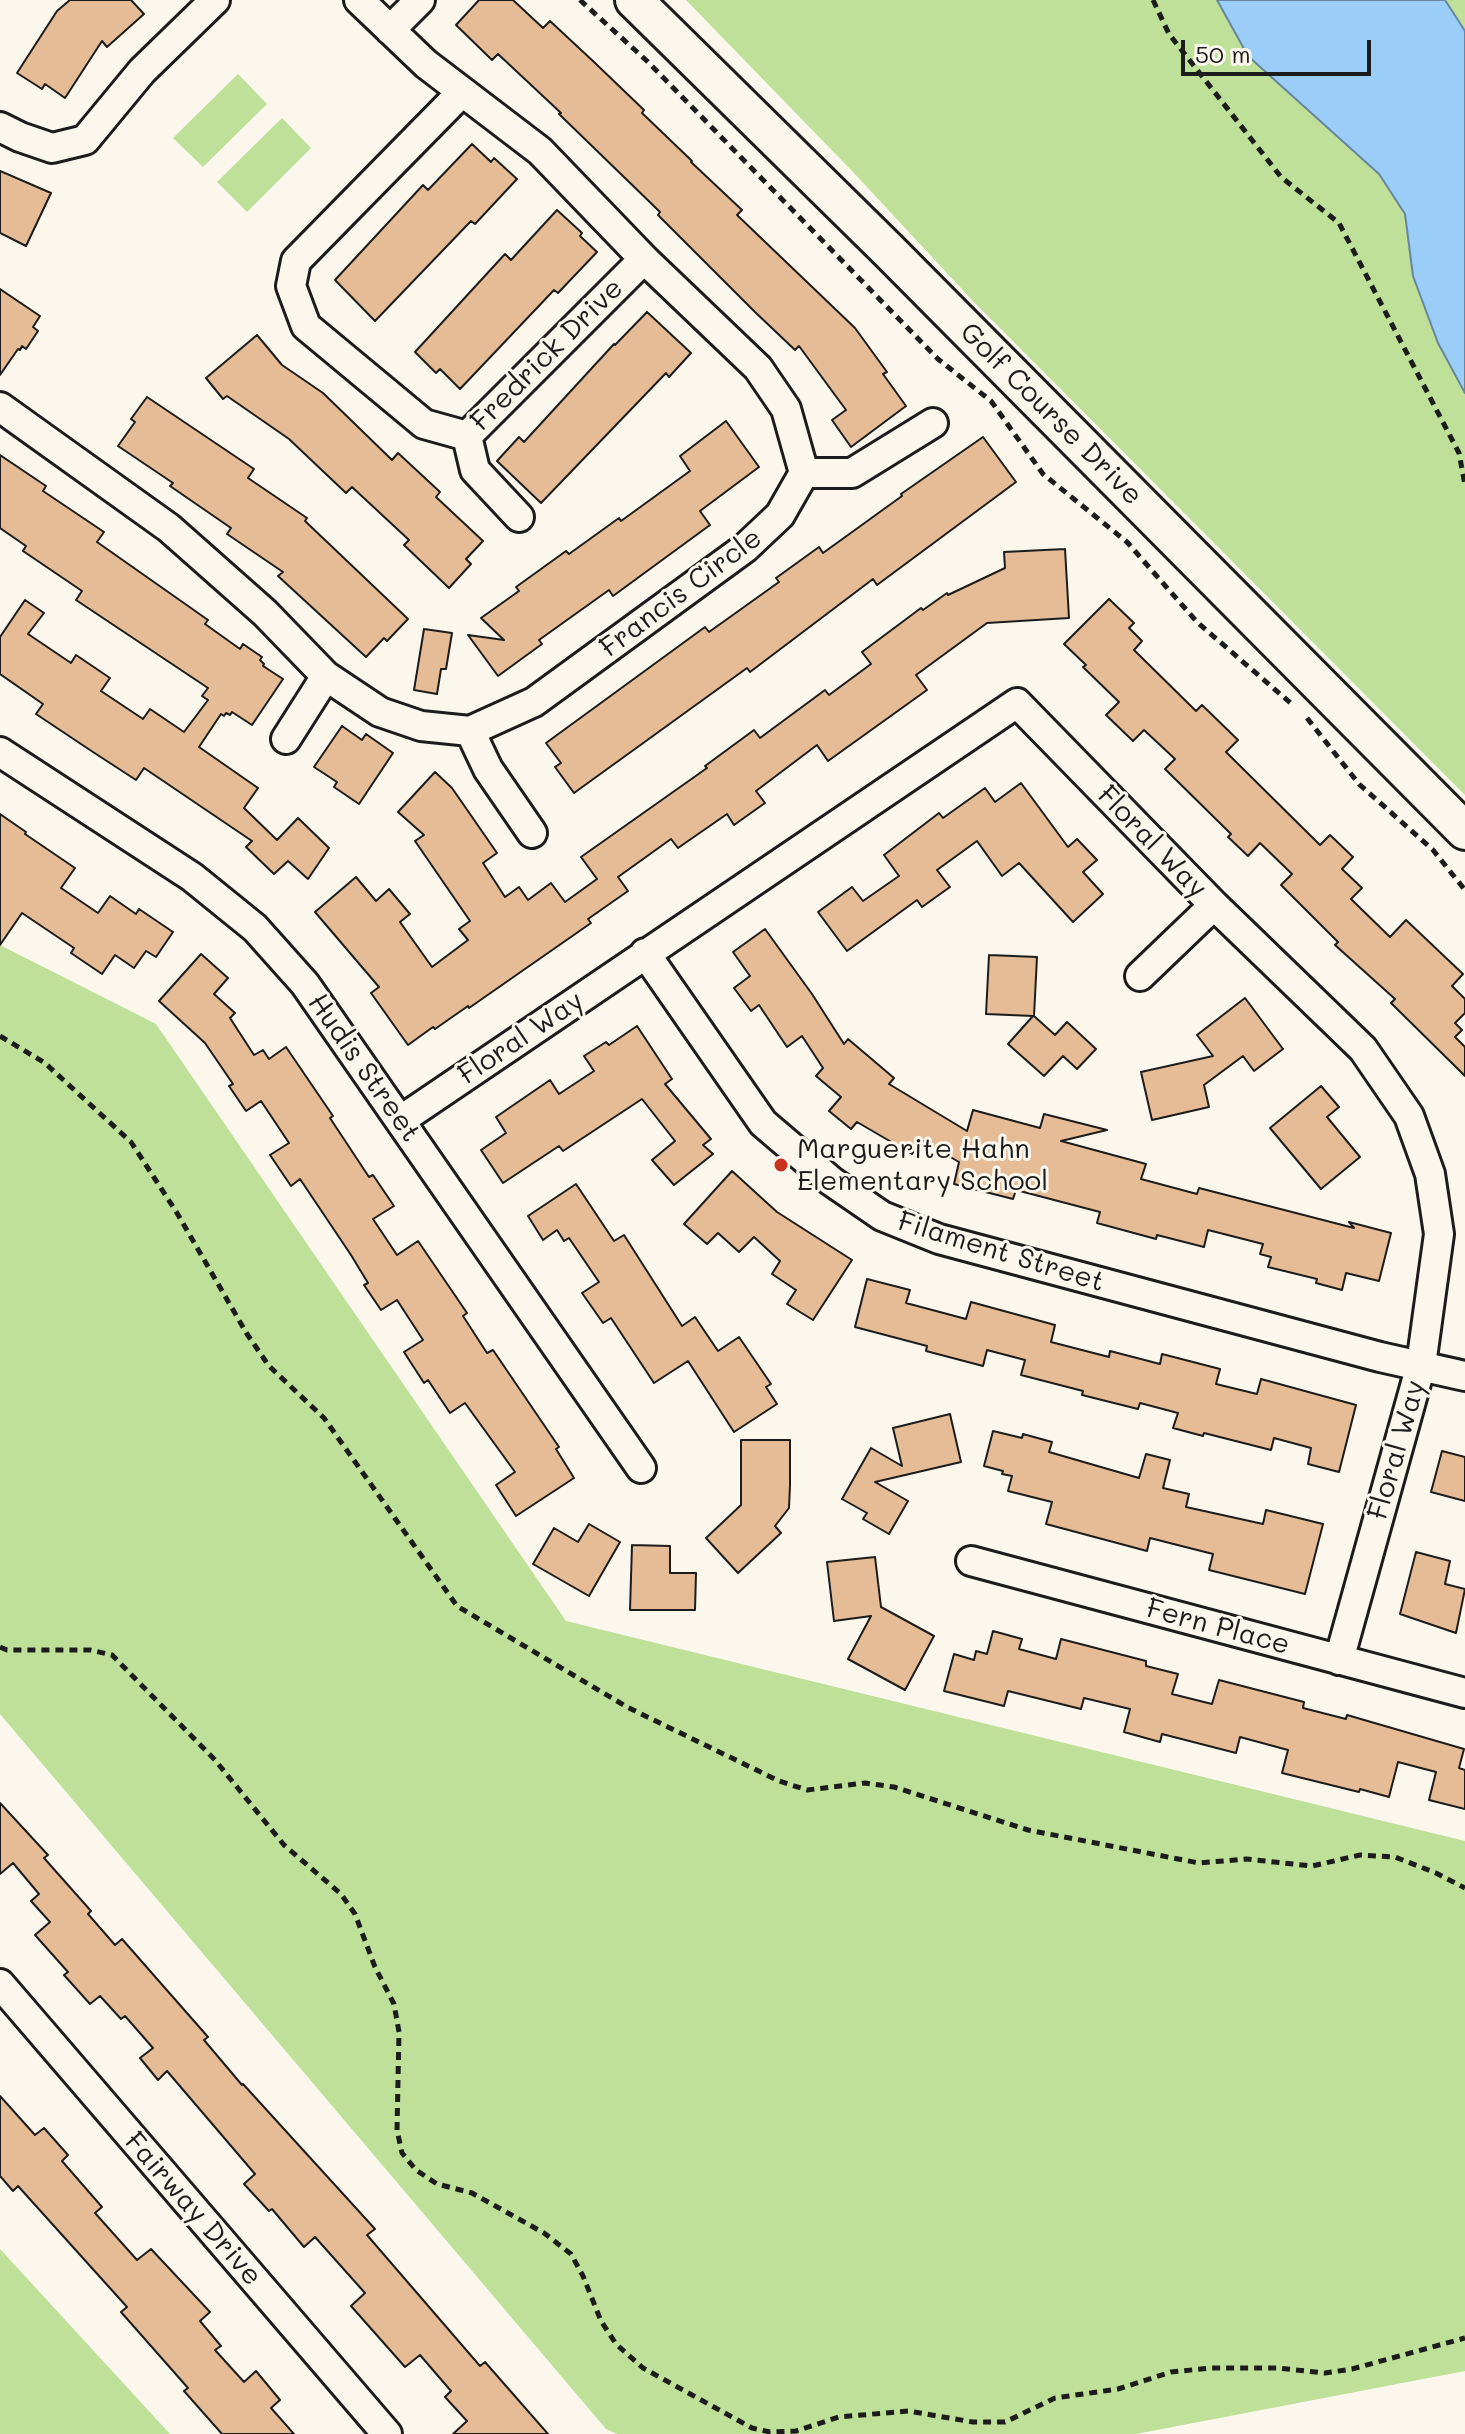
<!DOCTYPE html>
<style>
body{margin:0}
#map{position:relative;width:1465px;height:2434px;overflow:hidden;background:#fbf7ec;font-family:Mali,sans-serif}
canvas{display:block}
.scale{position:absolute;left:1181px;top:40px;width:190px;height:36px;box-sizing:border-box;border:4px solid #1c1c1c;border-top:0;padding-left:10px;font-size:24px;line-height:28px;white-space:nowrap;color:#1c1c1c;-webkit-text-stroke:6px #fbf7ec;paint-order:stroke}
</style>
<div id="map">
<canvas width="1465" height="2434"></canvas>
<div class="scale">50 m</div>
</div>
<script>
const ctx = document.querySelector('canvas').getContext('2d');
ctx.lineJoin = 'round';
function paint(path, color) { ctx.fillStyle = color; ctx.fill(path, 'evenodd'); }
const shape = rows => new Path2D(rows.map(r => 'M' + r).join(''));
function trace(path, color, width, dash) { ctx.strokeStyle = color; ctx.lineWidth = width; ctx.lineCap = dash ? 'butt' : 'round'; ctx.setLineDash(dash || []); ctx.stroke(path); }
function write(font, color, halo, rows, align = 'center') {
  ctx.font = font + ' Mali,sans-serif'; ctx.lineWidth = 6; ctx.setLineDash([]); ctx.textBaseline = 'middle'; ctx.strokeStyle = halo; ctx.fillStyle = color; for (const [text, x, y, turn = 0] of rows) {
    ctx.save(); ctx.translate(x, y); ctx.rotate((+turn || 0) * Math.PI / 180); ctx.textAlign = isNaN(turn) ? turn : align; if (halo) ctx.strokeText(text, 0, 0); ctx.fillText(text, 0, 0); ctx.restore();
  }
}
paint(shape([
 [686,0,1465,0,1465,795,973,301,853,172],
 [238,74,267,104,203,167,173,138],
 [282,118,311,148,247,212,217,182],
 [0,945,156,1024,566,1621,1465,1841,1465,2371,1136,2434,617,2434,606,2429,0,1714],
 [0,2249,170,2434,0,2434]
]), '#bee099');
const water = shape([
 [1217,0,1445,0,1465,31,1465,393,1438,343,1413,276,1405,214,1379,174,1248,56,1217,0]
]);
paint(water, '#9acdf7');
trace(water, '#68869f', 2);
const building = shape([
 [70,0,131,0,144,14,107,47,102,41,65,98,45,84,42,89,17,73,57,11,70,0],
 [479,0,513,0,543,28,550,21,594,62,644,110,642,113,692,161,691,162,742,210,737,215,855,328,887,372,883,374,906,406,851,447,832,420,846,410,799,346,795,350,755,312,658,215,660,212,559,114,561,113,498,54,492,60,456,25,479,0],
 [472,144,491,162,494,158,517,179,475,224,471,221,375,321,335,280,423,185,428,190,472,144],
 [0,171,51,193,26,246,0,233,0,171],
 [557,210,582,233,580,236,597,252,558,293,554,290,460,389,440,369,436,373,415,352,505,254,511,260,557,210],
 [0,289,40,316,33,327,38,331,26,349,22,346,20,350,18,349,0,375,0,289],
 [647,312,691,353,669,377,666,373,541,503,497,461,519,437,524,442,614,344,615,345,647,312],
 [257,335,282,365,323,393,392,460,398,453,440,492,436,497,483,541,466,559,471,564,449,588,404,545,409,540,352,487,346,493,289,439,227,396,223,399,206,378,257,335],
 [147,397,254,469,248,478,307,518,305,521,408,619,387,641,384,638,366,657,278,576,283,572,227,534,231,528,170,486,173,483,118,446,135,422,131,419,147,397],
 [726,421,759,467,700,511,710,525,613,596,609,590,539,640,542,644,498,676,468,635,504,640,481,618,519,591,516,587,566,551,569,554,619,518,621,521,690,471,680,456,726,421],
 [983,437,1016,482,877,585,873,579,750,672,747,668,574,793,555,767,561,763,546,743,705,627,709,632,779,582,776,578,819,547,823,553,902,496,901,494,983,437],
 [0,455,46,486,43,491,104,532,97,542,208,620,205,624,240,649,243,644,262,657,260,660,264,664,263,666,283,679,252,725,232,712,230,715,226,713,224,716,221,714,199,747,258,788,244,808,277,840,298,818,329,848,308,879,288,861,274,874,246,847,252,841,144,768,136,780,93,752,36,714,43,704,0,674,0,637,25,600,44,613,28,634,71,663,76,655,110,678,101,691,143,719,150,709,184,732,208,700,202,696,208,688,76,600,82,591,23,551,26,546,0,528,0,455],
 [1065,549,1069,618,987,623,916,675,927,690,828,761,817,745,756,791,765,803,734,825,727,814,678,848,671,839,618,877,628,891,588,919,591,923,469,1008,468,1006,435,1029,433,1027,408,1045,371,993,379,987,315,912,356,877,376,901,389,889,410,914,400,922,432,967,468,940,459,929,470,921,415,841,424,835,398,812,435,772,452,788,497,853,483,863,505,897,519,887,528,900,551,883,565,902,597,879,581,857,707,768,705,766,754,730,760,738,825,690,829,695,871,664,862,652,921,608,923,610,947,593,948,595,1005,568,1004,552,1065,549],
 [1109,599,1134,623,1129,628,1142,641,1134,650,1196,711,1202,705,1238,740,1226,752,1320,845,1330,835,1353,857,1342,869,1362,888,1351,899,1390,937,1406,920,1463,974,1452,986,1465,999,1465,1013,1455,1023,1462,1030,1455,1037,1465,1047,1465,1076,1391,1003,1395,999,1335,945,1338,942,1281,885,1292,874,1260,843,1248,856,1228,837,1231,834,1165,769,1175,759,1144,730,1133,741,1106,715,1119,702,1083,667,1086,665,1064,644,1109,599],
 [424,629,452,633,446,669,441,669,437,694,414,690,424,629],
 [342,726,362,740,366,734,393,753,359,804,334,787,337,782,314,767,342,726],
 [1021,783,1068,847,1077,839,1097,860,1083,872,1103,894,1073,922,1019,863,1002,876,977,841,937,870,950,887,922,907,917,900,847,951,818,912,852,887,863,901,899,876,884,855,939,813,943,818,985,788,995,802,1021,783],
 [0,814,26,832,25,834,75,868,61,888,98,913,110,896,136,914,139,909,173,932,156,957,146,951,134,968,115,955,102,974,71,953,74,948,22,913,0,945,0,814],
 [765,929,812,994,844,1044,848,1039,894,1078,889,1084,967,1131,973,1110,1040,1128,1044,1114,1107,1130,1061,1141,1146,1164,1141,1179,1197,1194,1199,1188,1354,1228,1349,1222,1391,1233,1379,1281,1346,1273,1342,1290,1316,1283,1317,1279,1268,1267,1271,1257,1260,1254,1263,1244,1208,1230,1204,1247,1157,1235,1156,1239,1097,1223,1100,1212,1016,1190,1013,1199,954,1184,959,1162,921,1140,912,1154,857,1122,851,1129,829,1111,841,1097,816,1076,823,1068,802,1036,787,1047,759,1005,751,1011,734,988,750,976,733,952,765,929],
 [201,954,228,978,214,994,235,1013,230,1018,254,1055,263,1050,269,1059,286,1047,333,1116,330,1118,369,1177,373,1175,394,1206,373,1219,397,1255,418,1241,467,1313,463,1316,487,1353,493,1350,559,1447,556,1449,574,1478,516,1516,496,1485,515,1472,465,1403,450,1413,428,1380,424,1383,404,1352,423,1340,397,1300,381,1310,364,1285,368,1283,351,1255,300,1179,291,1186,270,1155,289,1143,261,1101,246,1111,229,1086,233,1084,205,1043,159,1001,201,954],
 [989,955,1037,957,1034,1016,1055,1035,1067,1022,1096,1049,1077,1069,1063,1056,1044,1076,1008,1044,1033,1016,986,1014,989,955],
 [1245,998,1283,1049,1254,1071,1243,1056,1204,1085,1209,1107,1152,1120,1141,1072,1213,1056,1197,1035,1245,998],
 [637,1026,672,1079,665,1084,711,1139,703,1145,713,1154,674,1185,652,1160,675,1141,642,1099,563,1151,559,1146,503,1183,481,1150,506,1133,496,1117,550,1080,559,1094,594,1071,584,1056,606,1042,609,1045,637,1026],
 [1321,1086,1339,1107,1327,1117,1360,1157,1321,1189,1270,1128,1321,1086],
 [732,1171,777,1212,852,1260,813,1320,787,1304,796,1290,772,1274,780,1261,754,1237,739,1252,718,1233,707,1244,684,1224,732,1171],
 [576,1184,614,1241,624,1235,682,1326,695,1317,718,1351,739,1337,771,1384,766,1387,777,1404,734,1432,688,1361,654,1383,611,1318,603,1323,582,1293,599,1282,569,1238,564,1241,557,1230,543,1240,528,1216,576,1184],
 [867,1279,910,1290,906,1303,966,1319,971,1302,1055,1325,1051,1342,1109,1357,1110,1351,1160,1364,1162,1354,1220,1369,1216,1384,1257,1394,1261,1379,1356,1405,1339,1472,1308,1464,1311,1448,1274,1438,1271,1450,1204,1433,1203,1436,1173,1428,1178,1413,1140,1403,1138,1409,1082,1395,1083,1391,1021,1375,1025,1360,987,1350,983,1366,926,1351,927,1346,855,1327,867,1279],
 [950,1414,961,1462,875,1482,908,1501,889,1534,863,1519,867,1513,842,1499,871,1448,902,1466,893,1428,950,1414],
 [993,1431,1022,1438,1023,1434,1052,1442,1049,1452,1139,1478,1146,1454,1170,1460,1163,1488,1189,1494,1186,1507,1263,1524,1266,1510,1323,1524,1305,1594,1209,1570,1213,1554,1150,1538,1147,1551,1046,1524,1052,1502,1008,1491,1012,1476,1002,1474,1003,1471,984,1466,993,1431],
 [741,1440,790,1440,790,1485,789,1508,775,1526,781,1533,738,1573,706,1538,741,1505,741,1440],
 [1442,1451,1465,1457,1465,1501,1431,1492,1442,1451],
 [589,1524,620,1542,589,1596,533,1564,554,1528,578,1542,589,1524],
 [632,1545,670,1546,670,1573,696,1573,695,1610,630,1610,632,1545],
 [1416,1552,1450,1561,1445,1584,1465,1589,1456,1633,1400,1614,1416,1552],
 [875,1557,881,1607,934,1636,905,1690,848,1659,871,1616,834,1621,827,1562,875,1557],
 [993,1631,1022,1639,1019,1649,1056,1659,1061,1639,1146,1661,1146,1666,1178,1674,1172,1694,1212,1704,1219,1680,1304,1702,1303,1708,1346,1719,1347,1715,1464,1749,1459,1768,1465,1770,1465,1809,1429,1800,1436,1772,1398,1762,1389,1797,1360,1789,1359,1792,1282,1773,1288,1750,1240,1737,1236,1753,1162,1734,1160,1742,1124,1732,1130,1709,1084,1698,1081,1709,1008,1691,1004,1706,944,1691,954,1654,974,1660,976,1651,987,1654,993,1631],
 [0,1803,48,1855,44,1858,91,1911,88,1914,115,1945,122,1939,208,2037,204,2040,242,2085,243,2084,375,2229,367,2235,480,2366,485,2362,548,2434,453,2434,467,2421,445,2397,451,2391,420,2355,405,2367,351,2306,365,2293,315,2237,304,2247,272,2209,269,2211,244,2184,255,2174,167,2071,158,2080,140,2058,153,2048,125,2016,121,2019,100,1996,90,2004,64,1975,68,1972,35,1935,50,1922,31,1901,39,1894,13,1863,0,1874,0,1803],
 [0,2096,35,2135,44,2128,68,2155,62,2161,102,2207,95,2213,137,2260,151,2249,210,2312,200,2321,221,2346,215,2350,244,2382,256,2371,280,2400,271,2408,294,2434,222,2434,184,2391,188,2388,121,2312,127,2307,18,2186,13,2191,0,2176,0,2096]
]);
paint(building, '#e5bc95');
trace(building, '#1c1c1c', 2);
const minor = shape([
 [390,30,420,0],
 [462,92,296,261,291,286,306,326,424,424,467,436],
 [0,127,20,137,52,148,85,140,142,71,215,0],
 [0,407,169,528,265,613,326,676,380,712,421,726,470,731,534,702,745,548,780,515,804,473,786,409,758,368,644,259,540,151,426,64,359,0],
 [467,436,644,259],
 [467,436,475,470,519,517],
 [804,473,852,473,933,423],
 [470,731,488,769,532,833],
 [286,739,326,676],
 [0,752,192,877,255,928,305,984,641,1468],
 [645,953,763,1123,831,1181,882,1216,939,1239,1380,1357,1465,1376],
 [1140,976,1214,905],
 [401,1120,1017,703,1214,905,1363,1049,1409,1116,1430,1174,1439,1234,1421,1365,1339,1660],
 [971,1561,1465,1693],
 [0,1984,387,2434]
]);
const tertiary = shape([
 [634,0,888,250,1465,831]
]);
trace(minor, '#1c1c1c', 34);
trace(tertiary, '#1c1c1c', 42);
trace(shape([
 [580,0,647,61,938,359,991,401,1043,474,1127,542,1197,622,1294,706],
 [1153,0,1169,34,1281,177,1339,223,1459,453,1465,485],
 [1307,718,1359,784,1433,850,1465,890],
 [0,1036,45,1063,131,1142,177,1213,247,1334,269,1366,324,1418,457,1606,627,1707,779,1781,807,1790,865,1783,894,1787,1028,1830,1199,1863,1246,1859,1312,1866,1360,1855,1395,1857,1436,1873,1465,1888],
 [0,1647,7,1650,90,1650,112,1655,215,1760,284,1845,341,1894,355,1914,375,1967,394,2004,399,2032,397,2130,402,2153,416,2170,437,2184,472,2193,544,2233,571,2254,583,2276,601,2321,616,2344,643,2368,752,2428,770,2432,796,2431,839,2417,908,2411,973,2422,1005,2422,1055,2398,1118,2389,1171,2372,1211,2368,1277,2368,1325,2373,1352,2369,1465,2338]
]), '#1c1c1c', 5, [8, 6]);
trace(minor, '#fbf7ec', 28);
trace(tertiary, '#fbf7ec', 36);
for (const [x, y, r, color] of [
 [781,1165,8,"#c8321e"]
]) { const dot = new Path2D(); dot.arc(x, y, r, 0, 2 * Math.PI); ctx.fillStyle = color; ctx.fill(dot); trace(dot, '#fbf7ec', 3); }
write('28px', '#1c1c1c', '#fbf7ec', [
 ["Fredrick Drive",547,355,-45],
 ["Golf Course Drive",1051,414,45],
 ["Francis Circle",681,593,-37],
 ["Floral Way",1152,842,46],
 ["Floral Way",521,1038,-34],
 ["Hudis Street",364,1068,55],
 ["Filament Street",1001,1252,17],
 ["Floral Way",1397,1450,-74],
 ["Fern Place",1218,1627,15],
 ["Fairway Drive",193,2209,49]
]);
write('28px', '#1c1c1c', '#fbf7ec', [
 ["Marguerite Hahn",797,1149],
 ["Elementary School",797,1181]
], 'left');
</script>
